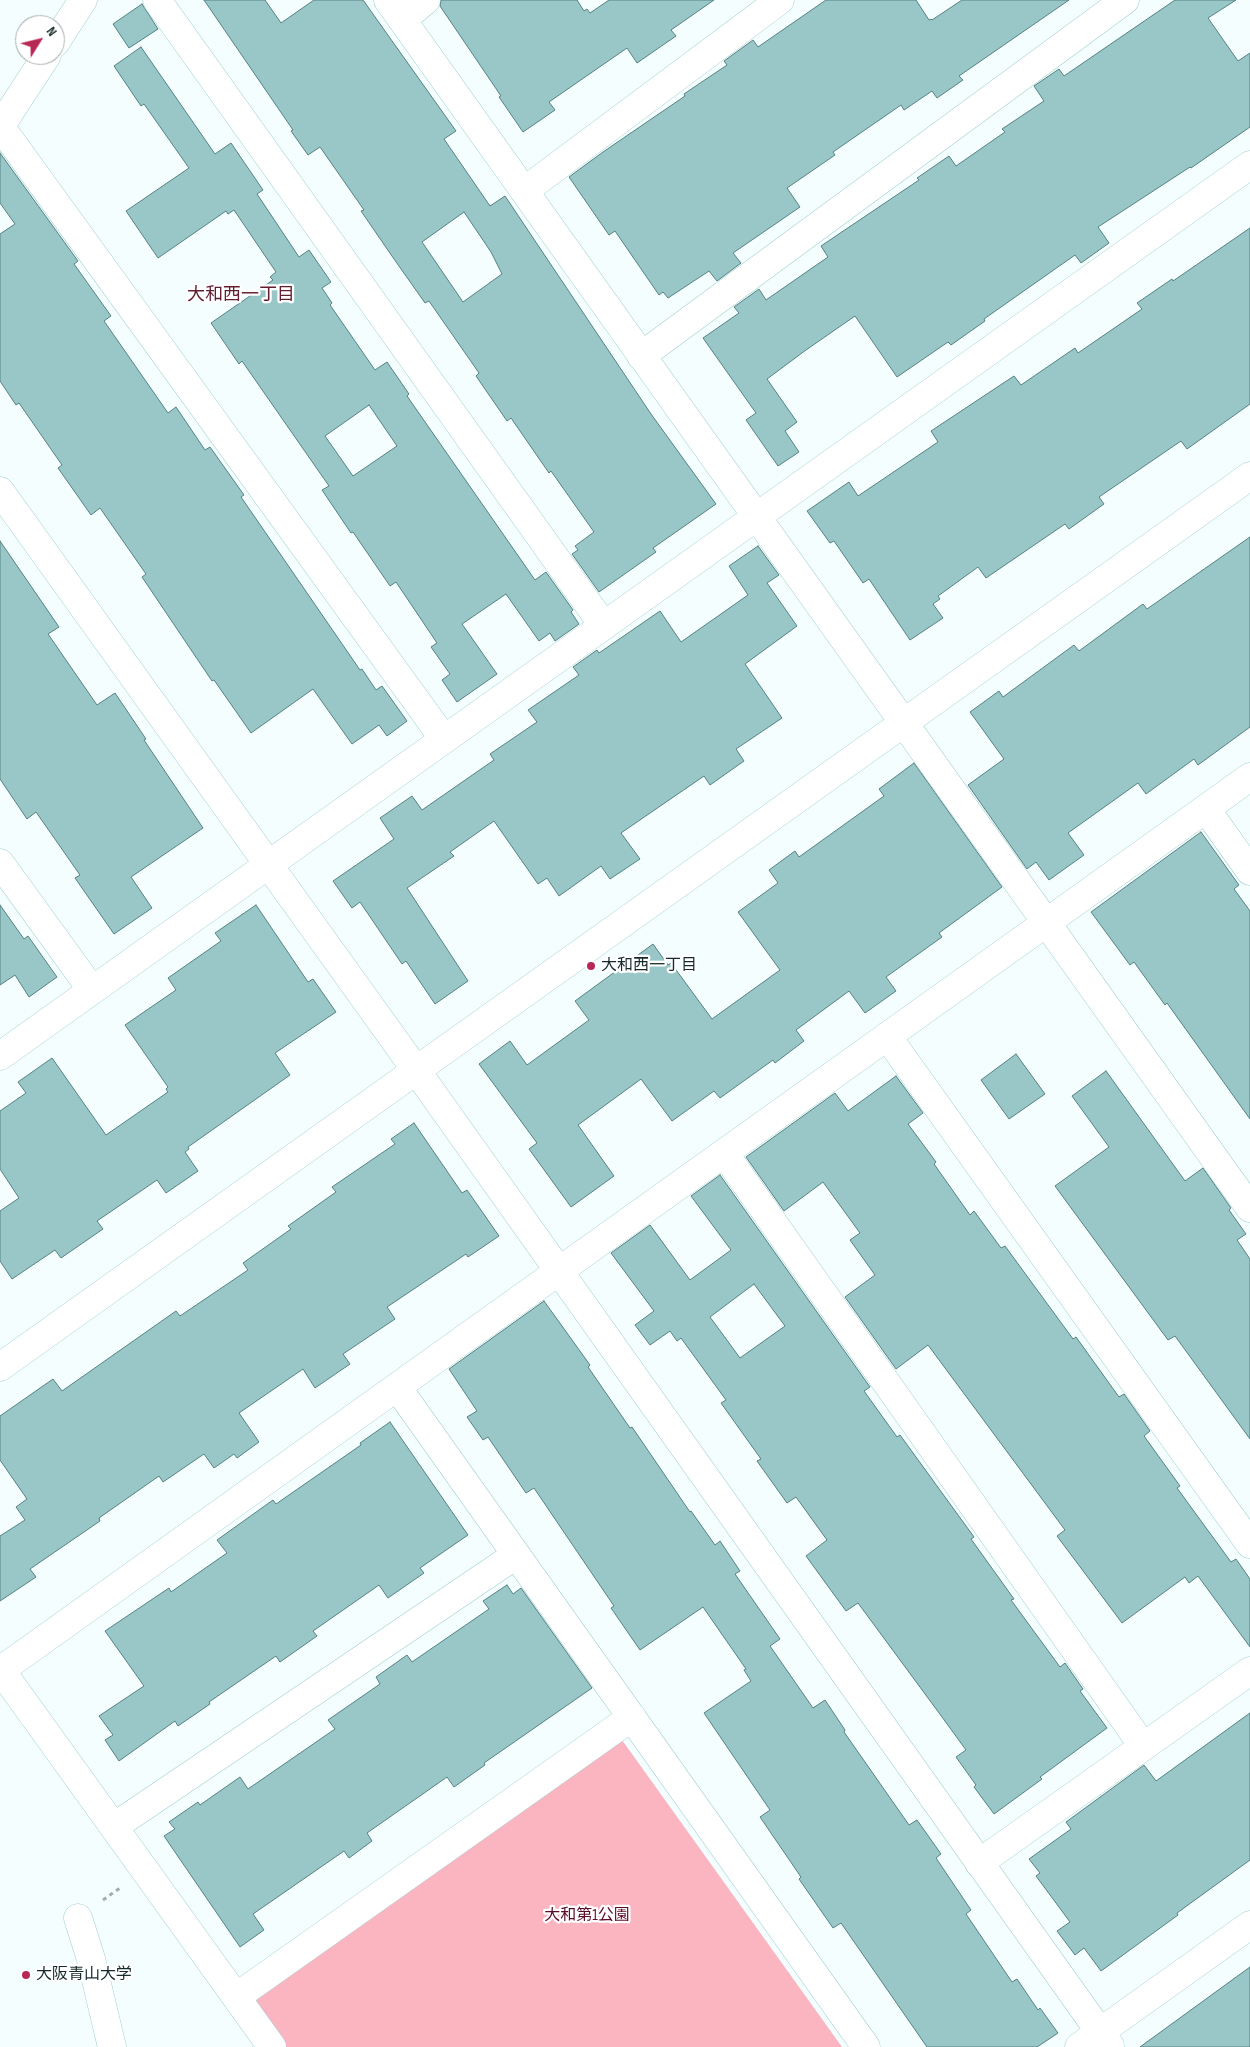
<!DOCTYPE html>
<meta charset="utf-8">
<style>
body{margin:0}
#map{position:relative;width:1250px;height:2047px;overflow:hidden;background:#f4fefe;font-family:"Sofia Sans Condensed",sans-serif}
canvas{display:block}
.north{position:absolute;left:15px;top:15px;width:50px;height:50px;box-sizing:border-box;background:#fff;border:1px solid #a2a9aa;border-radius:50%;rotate:54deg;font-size:14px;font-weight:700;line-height:20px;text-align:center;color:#17292a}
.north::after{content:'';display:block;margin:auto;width:18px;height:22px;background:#b82855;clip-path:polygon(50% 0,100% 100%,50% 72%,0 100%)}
</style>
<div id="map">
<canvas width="1250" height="2047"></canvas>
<div class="north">N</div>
</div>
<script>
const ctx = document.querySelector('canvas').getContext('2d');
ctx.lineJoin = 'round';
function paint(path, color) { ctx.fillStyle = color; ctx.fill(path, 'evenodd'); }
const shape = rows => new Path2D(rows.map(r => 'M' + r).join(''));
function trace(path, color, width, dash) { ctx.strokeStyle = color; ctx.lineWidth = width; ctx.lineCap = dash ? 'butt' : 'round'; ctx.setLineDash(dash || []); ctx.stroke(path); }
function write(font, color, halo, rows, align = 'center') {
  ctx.font = font + ' "Sofia Sans Condensed","Noto Sans JP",sans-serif'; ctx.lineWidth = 4.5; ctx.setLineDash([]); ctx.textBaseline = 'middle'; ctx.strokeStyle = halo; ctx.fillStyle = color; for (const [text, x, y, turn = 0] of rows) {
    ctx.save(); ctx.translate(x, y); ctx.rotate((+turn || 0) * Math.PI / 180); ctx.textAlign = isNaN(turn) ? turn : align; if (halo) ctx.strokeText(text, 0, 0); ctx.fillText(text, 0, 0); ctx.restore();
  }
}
paint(shape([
 [617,1733,842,2047,283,2047,248,1998]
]), '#fab5c1');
const building = shape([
 [204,0,265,0,281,23,314,0,363,0,456,131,444,139,490,206,505,196,651,414,716,504,653,548,656,552,599,592,572,554,578,550,575,546,594,532,551,471,549,473,511,418,507,421,476,376,479,373,429,301,425,303,394,259,361,211,364,210,320,147,308,155,291,131,293,130,204,0],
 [464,212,491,252,502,274,463,302,422,242,464,212],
 [441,0,577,0,584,11,587,9,590,13,609,0,714,0,671,30,676,36,637,63,627,48,549,102,555,110,523,132,499,97,501,96,440,6,441,0],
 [826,0,916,0,929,20,931,19,932,20,962,0,1069,0,959,76,963,80,937,98,932,91,904,110,901,105,833,152,835,155,787,188,800,207,733,253,741,263,717,281,709,271,668,298,663,292,659,295,615,231,609,235,569,177,603,152,685,96,684,94,727,65,724,61,753,40,758,47,826,0],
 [1175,0,1236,0,1208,18,1238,61,1250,53,1250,127,1191,168,1190,167,1098,227,1109,243,1081,263,1075,255,984,319,985,321,951,345,948,342,897,377,855,316,806,350,767,379,797,422,785,431,799,452,778,466,746,420,756,413,703,338,739,313,734,307,759,289,766,300,828,257,821,246,919,180,917,178,949,156,956,166,1005,132,1002,129,1044,101,1034,86,1059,69,1064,76,1175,0],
 [142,4,158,29,129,48,113,24,142,4],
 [141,47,215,154,231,143,263,190,257,194,299,257,309,250,331,282,322,288,332,303,330,305,375,370,387,362,409,394,407,396,535,580,546,572,573,610,571,612,579,624,555,641,550,633,539,641,506,594,462,624,497,674,457,702,442,680,450,674,431,647,437,643,396,582,390,586,353,532,351,533,322,490,329,486,242,361,239,364,211,323,273,280,270,277,276,272,234,210,228,214,226,211,158,258,126,211,189,168,144,104,141,106,114,66,141,47],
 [369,405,397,446,353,476,325,436,369,405],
 [0,153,78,261,74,264,111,316,104,321,168,413,176,407,205,450,210,447,244,495,241,497,360,670,362,669,376,690,382,686,407,721,387,736,379,725,352,744,313,689,251,733,214,680,212,681,142,577,146,574,100,508,91,515,58,468,62,465,19,403,16,405,0,381,0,234,15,224,0,203,0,153],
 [1250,228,1250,404,1187,449,1181,441,1099,497,1104,504,1069,529,1065,524,986,578,978,567,938,596,940,599,933,604,943,618,910,640,869,579,863,583,834,541,830,543,807,511,849,482,858,496,938,442,931,431,1014,376,1021,385,1075,348,1078,353,1142,309,1137,303,1172,279,1173,281,1250,228],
 [1250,537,1250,727,1198,765,1194,759,1146,794,1138,783,1068,833,1084,855,1049,880,1036,862,1027,869,968,785,1004,759,970,712,999,691,1003,697,1074,645,1079,651,1143,604,1147,609,1250,537],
 [0,541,59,627,48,634,97,705,115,693,146,739,144,740,203,828,131,877,152,908,114,934,75,878,80,875,36,812,27,819,0,779,0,541],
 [758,546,779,575,767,583,797,626,745,664,782,718,736,749,744,761,710,785,704,776,621,833,640,859,610,879,601,866,559,896,547,878,538,884,494,821,450,852,454,856,407,888,468,981,435,1004,406,961,402,964,360,902,352,908,333,881,394,839,380,818,412,796,422,810,494,760,490,754,537,722,528,710,579,675,573,667,597,650,599,653,660,611,681,642,748,595,729,566,758,546],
 [914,763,1002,887,939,933,942,937,886,977,896,991,865,1013,849,991,796,1030,804,1041,775,1063,773,1060,720,1098,714,1091,672,1121,641,1079,578,1125,614,1176,571,1207,529,1149,537,1143,479,1064,510,1041,527,1065,589,1020,575,1001,653,944,668,965,671,963,712,1019,780,970,738,912,778,883,769,870,795,851,799,857,884,796,879,789,914,763],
 [1201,832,1239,885,1234,889,1250,911,1250,1119,1167,1003,1165,1005,1134,962,1130,965,1091,912,1201,832],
 [0,905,24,939,28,936,57,977,29,997,15,975,0,985,0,905],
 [256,905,308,982,313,979,336,1012,275,1053,290,1075,188,1147,189,1149,185,1152,198,1171,166,1193,157,1180,97,1221,103,1229,61,1258,55,1250,12,1279,0,1261,0,1211,19,1198,0,1169,0,1111,26,1093,18,1082,52,1058,106,1135,168,1092,166,1089,168,1087,125,1025,176,990,168,978,221,941,215,933,256,905],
 [1016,1054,1045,1094,1009,1119,981,1080,1016,1054],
 [1106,1071,1185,1181,1203,1168,1231,1208,1229,1210,1246,1234,1237,1240,1250,1259,1250,1439,1175,1336,1168,1340,1055,1186,1109,1147,1072,1096,1106,1071],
 [896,1076,923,1113,908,1124,936,1162,934,1164,970,1215,974,1211,1001,1248,1005,1246,1073,1339,1076,1337,1119,1397,1124,1394,1150,1431,1144,1436,1180,1486,1177,1488,1231,1562,1236,1559,1250,1579,1250,1647,1198,1576,1189,1583,1185,1577,1122,1623,1057,1536,1065,1530,928,1345,896,1369,845,1297,875,1275,850,1240,860,1233,823,1182,784,1211,746,1157,835,1093,848,1111,896,1076],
 [414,1123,462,1193,467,1190,499,1236,468,1257,466,1254,387,1307,395,1319,343,1354,350,1364,315,1388,303,1369,239,1413,259,1442,237,1458,234,1454,214,1468,204,1454,163,1482,159,1476,99,1518,100,1521,30,1569,36,1577,0,1601,0,1536,25,1520,16,1507,27,1499,0,1460,0,1416,53,1379,62,1391,176,1311,180,1316,248,1270,243,1263,291,1229,288,1226,336,1192,332,1187,395,1144,391,1139,414,1123],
 [720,1175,870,1387,864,1391,897,1437,900,1435,974,1537,971,1539,1014,1599,1011,1600,1060,1667,1065,1663,1083,1689,1080,1691,1107,1728,1040,1777,1042,1779,994,1814,974,1787,976,1785,956,1757,966,1750,942,1717,858,1603,846,1611,806,1556,827,1540,796,1497,787,1503,757,1461,761,1459,721,1403,726,1400,681,1338,677,1341,670,1331,650,1345,635,1325,654,1311,611,1253,650,1225,690,1280,731,1250,691,1196,720,1175],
 [754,1284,785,1326,740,1358,710,1317,754,1284],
 [544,1301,590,1365,588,1367,630,1428,632,1427,690,1512,691,1511,715,1545,720,1541,740,1571,735,1574,780,1639,770,1646,813,1708,825,1700,845,1730,844,1732,909,1825,917,1820,941,1854,936,1858,971,1910,966,1914,1012,1982,1017,1979,1038,2010,1040,2008,1058,2033,1037,2047,927,2047,841,1923,833,1928,799,1879,801,1877,760,1817,770,1810,704,1713,751,1681,744,1670,746,1669,703,1607,640,1650,611,1608,614,1606,534,1488,526,1493,488,1437,483,1440,467,1417,477,1411,449,1369,544,1301],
 [390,1422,468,1535,420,1568,424,1573,388,1598,379,1585,313,1631,317,1636,280,1662,276,1656,209,1702,210,1704,178,1726,175,1721,119,1761,105,1740,113,1735,99,1716,144,1686,105,1631,169,1588,171,1592,227,1553,217,1540,273,1500,276,1504,361,1445,360,1443,390,1422],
 [507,1585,513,1594,521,1588,592,1688,484,1763,485,1765,454,1787,447,1777,367,1833,372,1841,349,1858,344,1851,253,1914,264,1930,240,1947,164,1836,175,1829,169,1822,198,1802,200,1805,240,1777,248,1789,335,1729,328,1720,380,1684,376,1677,407,1655,412,1662,489,1609,483,1601,507,1585],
 [1250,1713,1250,1860,1177,1913,1178,1915,1101,1971,1084,1948,1075,1955,1057,1931,1070,1922,1036,1876,1040,1873,1029,1859,1071,1829,1066,1822,1144,1765,1156,1781,1250,1713],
 [1250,1967,1250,2047,1140,2047,1250,1967]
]);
paint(building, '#99c7c8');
trace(building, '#568182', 1);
const minor = shape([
 [157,0,604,626],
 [388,0,1250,1208],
 [402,20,426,0],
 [55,43,83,0],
 [0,126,444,739],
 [0,127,47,55],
 [524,191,780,0],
 [641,356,1125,0],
 [0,491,416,1070,1100,2032,1250,1925],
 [1206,809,1250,871],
 [0,863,92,990],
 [887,1036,1250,1544],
 [0,1056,1250,165],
 [724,1153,1143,1746],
 [0,1367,1250,476],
 [397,1387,866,2047],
 [0,1669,272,2047],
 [1,1670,1250,777],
 [115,1826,516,1555],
 [979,1863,1250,1671],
 [78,1918,91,1959,112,2047],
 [236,1997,632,1717],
 [1079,2047,1100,2032,1110,2046]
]);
trace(minor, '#a1cecf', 29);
trace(shape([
 [103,1900,120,1888]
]), '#a0adae', 3, [4, 4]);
trace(minor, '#fff', 28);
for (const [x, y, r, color] of [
 [591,966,5,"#b82855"],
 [26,1975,5,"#b82855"]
]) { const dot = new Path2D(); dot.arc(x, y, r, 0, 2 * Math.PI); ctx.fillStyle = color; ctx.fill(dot); trace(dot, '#fff', 2); }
write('16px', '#17292a', '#fff', [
 ["大和西一丁目",601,966],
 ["大阪青山大学",36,1975]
], 'left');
write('16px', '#5d0b26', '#fff', [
 ["大和第1公園",587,1916]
]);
write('18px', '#621d2f', '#fff', [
 ["大和西一丁目",241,295]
]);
</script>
